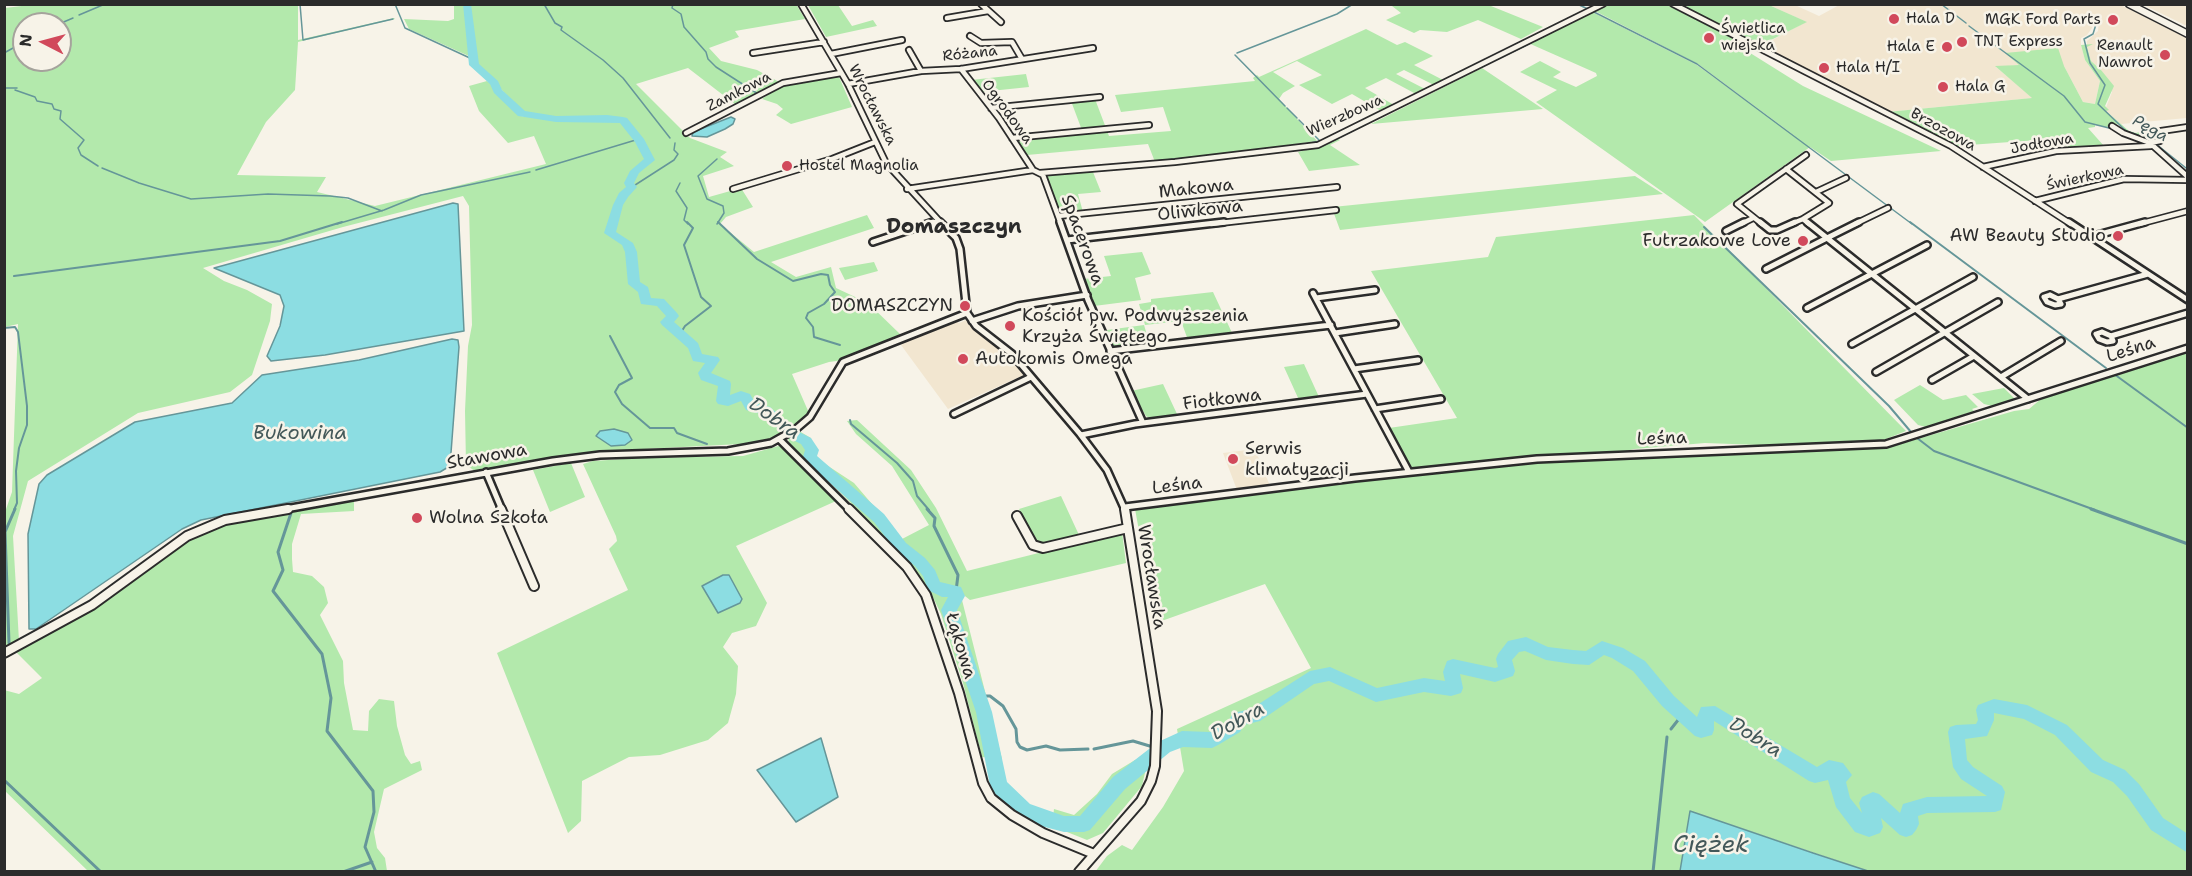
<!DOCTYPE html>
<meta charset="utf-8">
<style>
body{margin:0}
#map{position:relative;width:2192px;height:876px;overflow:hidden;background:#f7f3e8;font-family:"Shantell Sans",sans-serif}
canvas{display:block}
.frame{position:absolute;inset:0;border:6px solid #2b2b2b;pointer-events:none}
.north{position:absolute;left:12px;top:12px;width:60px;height:60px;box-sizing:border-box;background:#f7f3e8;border:2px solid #a5a39c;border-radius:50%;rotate:276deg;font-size:16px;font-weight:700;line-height:24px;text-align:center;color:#2b2b2b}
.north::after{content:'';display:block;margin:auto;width:21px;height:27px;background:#d1495b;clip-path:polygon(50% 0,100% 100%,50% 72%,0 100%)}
</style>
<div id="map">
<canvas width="2192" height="876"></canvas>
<div class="frame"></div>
<div class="north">N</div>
</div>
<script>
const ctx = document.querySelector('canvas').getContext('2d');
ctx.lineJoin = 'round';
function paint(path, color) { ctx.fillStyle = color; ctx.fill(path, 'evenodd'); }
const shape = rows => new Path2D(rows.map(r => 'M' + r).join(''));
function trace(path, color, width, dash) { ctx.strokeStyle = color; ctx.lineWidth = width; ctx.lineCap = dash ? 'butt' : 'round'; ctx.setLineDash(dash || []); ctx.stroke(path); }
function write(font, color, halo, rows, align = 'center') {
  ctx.font = font + ' "Shantell Sans",sans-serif'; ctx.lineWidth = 5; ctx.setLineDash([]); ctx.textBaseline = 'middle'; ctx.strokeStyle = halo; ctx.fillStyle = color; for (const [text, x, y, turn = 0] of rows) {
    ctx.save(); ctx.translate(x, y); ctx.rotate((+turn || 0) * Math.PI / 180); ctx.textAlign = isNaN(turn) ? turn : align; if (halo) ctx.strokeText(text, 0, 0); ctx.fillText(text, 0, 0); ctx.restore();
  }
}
paint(shape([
 [1841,4,2121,5,2187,38,2187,118,2121,124,2105,110,2112,92,2101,70,2091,61,2087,47,2087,41,2098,31,2099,17,2094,15,2092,28,2087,35,2081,38,2081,45,2085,60,2100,81,2095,104,2083,102,2064,66,2006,53,2020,65,1996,67,2033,98,1887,112,1759,47,1806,22,1769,5,1795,5,1819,16],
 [2144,5,2187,5,2187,26],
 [955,320,959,323,966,320,999,348,1024,375,948,409,901,345,910,339],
 [1255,449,1270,486,1237,490,1223,453]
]), '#f2e6d0');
paint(shape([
 [38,4,298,5,298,40,394,18,395,19,298,42,295,90,266,122,237,175,326,177,317,192,375,206,546,164,534,136,508,143,479,111,469,86,487,81,492,84,494,91,521,116,555,120,584,118,616,121,624,123,632,132,635,131,625,120,618,119,586,117,555,118,524,114,471,57,409,29,404,19,448,21,454,19,454,4,796,4,805,19,735,31,739,37,709,48,721,61,757,70,781,83,736,105,688,68,636,84,690,138,727,152,720,157,734,166,703,176,709,197,741,188,753,207,726,217,720,224,754,252,867,215,874,228,771,262,796,277,831,267,836,288,868,303,901,335,844,360,829,362,792,374,809,413,789,430,770,440,760,443,606,451,475,471,466,465,465,411,468,346,472,325,469,206,463,196,343,227,203,268,224,281,247,290,272,304,270,321,252,375,230,392,138,413,28,481,13,536,19,641,5,648,4,515,12,492,18,324,5,327,5,8],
 [24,24,60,24,60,60,24,60],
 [1486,4,1543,27,1521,39,1478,20,1447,32,1420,30,1414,33,1386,20,1401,13,1392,6,1396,5],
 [1691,4,1769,5,1807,22,1759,46,1887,112,2032,98,1995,66,2019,65,2005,53,2058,48,2064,66,2083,102,2095,104,2100,81,2085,60,2081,45,2093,44,2087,47,2091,61,2101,70,2114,86,2105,106,2109,110,2106,111,2129,131,2136,133,2146,130,2158,136,2157,140,2148,141,2126,132,2119,124,2106,127,2095,125,2095,127,2088,128,2104,146,2070,148,2052,139,1955,146,1979,163,1684,8],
 [808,5,838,5,852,26,873,20,877,26,826,37],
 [1608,5,1667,5,1735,39,1731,41,1803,86,1941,151,1831,161,1810,147,1705,222,1536,102,1557,90,1520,72,1540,61,1561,72,1553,77,1576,87,1597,76,1596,73,1526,42,1590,11,1697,65,1803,142,1698,64,1593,10],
 [1366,29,1397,45,1405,42,1433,56,1414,65,1443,80,1434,85,1404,70,1396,74,1425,89,1416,94,1386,78,1365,88,1394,105,1381,111,1352,94,1332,104,1299,85,1322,75,1297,61,1273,72,1295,86,1283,93,1279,99,1317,141,1281,146,1282,148,1155,162,1148,144,1027,155,1016,140,1083,133,1071,101,1095,99,1109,136,1171,131,1163,107,1121,112,1115,95,1255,81,1253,78,1257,75,1259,77],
 [1482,68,1543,109,1371,124],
 [1026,74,1029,87,981,92,971,80],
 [834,75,839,77,852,107,791,124,776,115,783,109,777,104,762,99,776,89,789,83],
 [1334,137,1340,140,1330,145,1360,165,1309,171,1298,152,1310,149],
 [1093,172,1101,192,1078,194,1083,212,1059,214,1045,176],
 [1635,176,1663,194,1340,230,1333,211,1333,207],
 [1694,215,1906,431,1881,441,1759,445,1705,443,1634,449,1619,453,1481,462,1413,469,1409,468,1389,428,1457,418,1371,271,1488,257,1496,237],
 [1142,252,1151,274,1135,278,1141,300,1094,306,1084,279,1111,276,1104,256],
 [874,262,878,271,845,280,839,268],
 [1213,292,1233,335,1188,340,1181,321,1145,325,1139,304,1151,302,1151,299],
 [1144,325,1150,345,1115,348,1112,346,1107,330],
 [2187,351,2187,871,1868,871,1690,811,1680,871,1095,872,1107,856,1122,845,1132,850,1163,807,1184,771,1177,729,1311,668,1265,584,1156,623,1135,509,1341,483,1549,461,1879,447,1900,444,2014,411,2029,409,2041,399],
 [1304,364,1319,397,1299,400,1284,367],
 [1163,384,1177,414,1173,414,1174,418,1154,421,1146,416,1131,391],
 [1920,385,1943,400,1966,395,1978,407,1972,409,1974,411,1926,427,1918,425,1894,400],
 [2004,388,2015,399,1992,406,1984,404,1972,394],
 [857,420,911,470,936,508,967,571,1122,532,1126,563,970,600,956,589,962,600,1002,759,982,757,963,683,941,614,931,593,892,545,845,497,789,444,788,437,799,431,811,438,816,458,854,483,902,539,929,525,892,466,856,434,847,421],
 [782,445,810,476,836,501,736,546,767,603,756,626,732,633,723,647,738,666,736,694,728,723,708,740,660,755,629,757,582,781,581,821,568,833,497,653,628,590,609,549,617,541,616,536,583,464,593,461,639,458,743,456],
 [571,463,585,497,550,512,533,470],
 [1061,496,1079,535,1047,544,1036,542,1019,509],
 [354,499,354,511,301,514,292,544,292,559,293,572,312,576,324,587,328,603,320,615,343,661,344,683,353,730,368,731,369,711,379,699,394,701,397,726,405,755,411,764,420,761,422,770,384,789,374,832,377,848,385,858,387,871,88,871,5,791,4,690,19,694,42,678,15,651,96,605,183,540,222,523],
 [1149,755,1142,786,1103,833,1087,840,1052,826,1054,809,1074,815,1097,794,1112,774,1135,760]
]), '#b3e9ac');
const water = shape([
 [731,117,735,119,733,124,725,129,707,137,692,136,693,132,731,117],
 [453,203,458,204,464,331,325,355,271,361,267,356,280,326,284,306,280,295,214,268,453,203],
 [452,339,458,340,459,347,450,466,440,472,201,520,182,529,36,629,29,629,28,534,39,484,47,475,135,422,232,403,262,375,359,360,452,339],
 [614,429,628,433,632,440,625,445,611,446,596,436,600,431,614,429],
 [723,575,729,575,742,599,740,603,718,613,702,586,723,575],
 [821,738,838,797,796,822,757,770,821,738],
 [1690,811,1813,853,1868,871,1680,871,1690,811]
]);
paint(water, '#8cdde2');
trace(water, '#659699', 1.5);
trace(shape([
 [300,4,303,40,393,19],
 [395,4,405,28,472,59],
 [544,4,555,23,562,27,561,30,603,60,623,78,670,138],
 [673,4,672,8,681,14,684,27,706,52,708,59,716,67,758,94],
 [1577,4,1588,9],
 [1941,4,1966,23],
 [1592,11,1697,64,1912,224],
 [79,15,105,4],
 [2096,16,2097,21,2093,34,2084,39,2090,63,2105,85,2098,104,2126,131,2152,140],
 [1580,18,1593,12],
 [59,24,73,18],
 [1969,26,2064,96,2085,122,2113,129],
 [1535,41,1575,20],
 [4,53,24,42],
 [1237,53,1337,14,1353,4],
 [1235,55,1285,106],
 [1483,66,1531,43],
 [4,88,17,88],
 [15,90,35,97,37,101,52,104,54,109,61,111,60,119,84,140,78,148,81,155,98,166],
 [1287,108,1297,118],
 [1299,120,1320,141,1305,144],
 [2156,144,2186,168],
 [1287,151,1322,146,1480,67],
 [1241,157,1280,152],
 [717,159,698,176,707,199,723,206,724,213,717,224],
 [1155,161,1216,155],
 [1109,165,1130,163],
 [102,168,139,183,191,199,268,194,330,196,348,198,382,211],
 [1137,168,1145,167],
 [536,170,639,139],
 [680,183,676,191,687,208,684,220,688,224],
 [632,187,674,160,678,154,674,150,675,143],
 [337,224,384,210,421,195,530,172]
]), '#659699', 1.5);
trace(shape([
 [718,222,757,259,793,281,821,274,828,275,830,285,835,292,824,304,808,313,806,318,813,327,814,337,840,345],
 [1910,222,2106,368],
 [1704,227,1889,406,1911,432],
 [14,276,280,241,342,222],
 [4,328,15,327,18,332,27,406,27,425,19,448,16,471,17,503,14,510],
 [680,334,685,326,711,306,701,297,684,245,693,228,687,222],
 [610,336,632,378,619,385,615,392,622,404,650,428,674,428,677,433,707,444],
 [2114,374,2188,428],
 [850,420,851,424,897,463,913,481,917,496,929,510],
 [1917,438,1934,451,2095,510]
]), '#659699', 2);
trace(shape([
 [927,509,935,518,934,526,958,575,956,591],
 [2091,509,2188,544],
 [291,513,278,552,283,570,273,591,322,654,331,698,327,731,373,791,374,812,365,847,376,872],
 [9,643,5,532,15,509],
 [1629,660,1632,656],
 [979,696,990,696,1003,706,1016,729,1017,742,1020,747,1027,750,1046,746,1060,750,1088,749],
 [1671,729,1682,715],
 [1094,749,1133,741,1153,747],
 [4,780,101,872],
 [343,872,372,862],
 [1653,872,1667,737]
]), '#659699', 3);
paint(shape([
 [463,4,471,4,479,64,498,81,502,90,525,111,556,116,607,115,623,117,627,118,644,139,655,160,639,173,634,183,637,187,628,197,623,205,616,232,633,243,637,252,640,282,648,287,651,298,664,299,677,313,679,316,674,322,698,343,702,354,718,357,720,360,711,373,730,381,731,384,730,395,741,391,750,394,755,403,770,407,799,432,811,438,819,450,817,456,884,514,906,543,925,558,935,570,940,582,961,587,965,596,957,610,992,712,1007,782,1030,804,1064,816,1080,816,1113,777,1158,742,1182,731,1210,732,1228,722,1233,713,1251,709,1310,671,1330,667,1377,688,1424,678,1445,681,1443,672,1447,661,1453,659,1495,668,1498,667,1496,659,1498,654,1508,641,1526,637,1548,647,1573,650,1586,651,1602,641,1623,648,1645,661,1674,696,1697,717,1701,707,1715,706,1817,767,1829,760,1843,763,1852,775,1846,782,1850,798,1862,813,1859,803,1862,797,1873,792,1879,794,1900,813,1903,804,1927,797,1987,796,1961,779,1953,767,1948,732,1950,727,1956,725,1976,724,1978,720,1976,710,1978,705,1994,699,2027,705,2067,725,2103,760,2125,770,2139,784,2163,818,2188,834,2188,853,2151,830,2127,796,2113,782,2091,772,2055,735,2024,719,1994,713,1994,720,1987,736,1965,739,1967,760,1973,767,2002,786,2005,792,2001,810,1995,812,1927,813,1918,816,1919,824,1916,830,1912,835,1906,837,1900,835,1881,818,1883,827,1880,833,1869,837,1855,832,1836,807,1828,780,1815,783,1809,781,1714,721,1714,730,1712,735,1701,738,1695,736,1662,706,1633,671,1612,658,1604,655,1589,665,1573,664,1546,660,1525,651,1519,652,1512,660,1515,671,1513,676,1495,682,1460,674,1463,688,1461,693,1451,696,1424,692,1376,702,1329,681,1314,684,1260,721,1244,725,1240,732,1218,745,1212,748,1183,747,1170,752,1125,789,1090,830,1084,832,1064,832,1041,826,1018,816,993,792,990,786,976,712,941,610,948,597,942,597,928,590,923,576,915,566,896,551,874,522,805,461,803,457,805,450,801,444,789,438,761,414,746,410,741,401,728,406,718,404,716,401,718,386,701,380,698,373,705,363,693,361,688,348,662,325,660,322,666,316,657,306,641,304,638,292,628,284,625,252,622,245,604,233,613,205,619,193,626,187,624,183,630,171,644,159,635,142,620,123,556,122,518,116,494,93,490,84,469,65,463,4]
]), '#8cdde2');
const minorFar2 = shape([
 [801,4,848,84,886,163,942,224],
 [981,4,1001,22],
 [1673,4,1951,146,2071,224],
 [947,18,988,11],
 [970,36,981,43,1012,42,1022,59],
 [909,50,921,71],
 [753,53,824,42],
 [831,54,902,40],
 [961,69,999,118,1033,170],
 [848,84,921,71,961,69,1093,48],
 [991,108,1100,97],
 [2112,126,2123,133,2150,143,2160,141,2161,131,2188,127],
 [686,133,783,83,841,73],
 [1012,138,1149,125],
 [2150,143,2188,177],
 [1983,167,2056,151,2151,146],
 [1786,169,1829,203,1803,219],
 [1040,173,1175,162,1318,145,1603,4],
 [733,189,832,159,875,142],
 [907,189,1033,170,1043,175,1061,224],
 [1816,192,1846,178],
 [2035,201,2124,179,2188,180],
 [1058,216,1337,187],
 [929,224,938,221],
 [1211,224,1336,210],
 [1741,224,1753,218],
 [1762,224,1737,204,1806,155],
 [1791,224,1803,219,1809,224],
 [1855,224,1888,208],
 [2139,224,2188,211]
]);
const minorFar1 = shape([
 [940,222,956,238,960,249,967,313,976,326,1012,354,1080,434,1107,470,1125,510],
 [1060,222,1088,300,1143,423],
 [1760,222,1770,230,1777,230,1795,222],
 [1807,222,1827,238,1859,222],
 [2069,222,2188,300],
 [1726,231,1744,222],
 [2090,237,2145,222],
 [1067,240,1224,222],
 [873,242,933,222],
 [1766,269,1827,238,2028,399],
 [1313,293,1409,472],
 [2050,295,2058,299,2061,304,2055,305,2047,302,2044,297,2050,295],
 [1316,298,1375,290],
 [2058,299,2148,274],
 [1807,308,1927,245],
 [972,321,1018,306,1087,295],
 [2102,332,2111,336,2113,341,2107,342,2099,339,2096,334,2102,332],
 [1335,333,1395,324],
 [2111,336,2188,313],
 [1852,344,1973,277],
 [1110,351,1331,325],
 [1354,369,1418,360],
 [1876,372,1998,302],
 [2001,377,2061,341],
 [1932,380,1974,356],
 [1375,409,1441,399],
 [954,414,1031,377],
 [1081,435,1135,424,1367,394],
 [780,440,850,510],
 [486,472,502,510],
 [1125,507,1355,478,1537,459,1886,444,2188,348],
 [280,510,553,461,600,455,728,451,771,443,796,429,810,417,843,362,967,313]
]);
const minor = shape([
 [501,509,534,586],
 [849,509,907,567,926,595,959,693,983,783,991,798,1012,815,1043,833,1094,854],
 [1017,516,1033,545,1043,548,1128,528],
 [4,653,92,605,187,536,225,520,288,509],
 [1079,872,1141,801,1151,781,1155,766,1157,711,1125,509]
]);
const secondary = shape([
 [2129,4,2188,34]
]);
trace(minorFar2, '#2b2b2b', 8);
trace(minorFar1, '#2b2b2b', 10);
trace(minor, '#2b2b2b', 12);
trace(secondary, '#2b2b2b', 9);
trace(minorFar2, '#f7f3e8', 4.5);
trace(minorFar1, '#f7f3e8', 5);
trace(minor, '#f7f3e8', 8);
trace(secondary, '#f7f3e8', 6);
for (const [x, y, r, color] of [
 [1894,19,6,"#d1495b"],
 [2113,20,6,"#d1495b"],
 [1709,38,6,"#d1495b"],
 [1962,42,6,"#d1495b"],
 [1947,47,6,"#d1495b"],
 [2165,55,6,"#d1495b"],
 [1824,68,6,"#d1495b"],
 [1943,87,6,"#d1495b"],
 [787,166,6,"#d1495b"],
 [2118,236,6,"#d1495b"],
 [1803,241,6,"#d1495b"],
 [965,306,6,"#d1495b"],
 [1010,326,6,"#d1495b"],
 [963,359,6,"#d1495b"],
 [1233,459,6,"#d1495b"],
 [417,518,6,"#d1495b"]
]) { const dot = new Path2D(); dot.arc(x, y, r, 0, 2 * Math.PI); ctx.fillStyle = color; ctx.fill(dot); trace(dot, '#f7f3e8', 2); }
write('15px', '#2b2b2b', '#f7f3e8', [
 ["Hala D",1906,19],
 ["MGK Ford Parts",2101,20,"right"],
 ["Świetlica",1721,29],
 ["wiejska",1721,46],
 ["TNT Express",1974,42],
 ["Renault",2153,46,"right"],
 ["Nawrot",2153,63,"right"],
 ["Hala E",1935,47,"right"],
 ["Hala H/I",1836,68],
 ["Hala G",1955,87],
 ["Hostel Magnolia",799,166]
], 'left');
write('15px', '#2b2b2b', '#f7f3e8', [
 ["Różana",970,54,-6],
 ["Zamkowa",739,92,-27],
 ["Wrocławska",872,105,63],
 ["Ogrodowa",1007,112,54],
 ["Wierzbowa",1345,116,-24],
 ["Brzozowa",1943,130,29],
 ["Jodłowa",2042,144,-10],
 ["Świerkowa",2085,178,-12]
]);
write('italic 16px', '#435859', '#f7f3e8', [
 ["Pęga",2150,129,29]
]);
write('18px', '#2b2b2b', '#f7f3e8', [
 ["Makowa",1196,189,-6],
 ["Oliwkowa",1200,211,-6],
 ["Spacerowa",1082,240,70],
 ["Leśna",2131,350,-18],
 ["Fiołkowa",1222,400,-7],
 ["Leśna",1662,439,-2],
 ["Stawowa",487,457,-10],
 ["Leśna",1177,486,-7],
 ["Wrocławska",1151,577,81],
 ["Łąkowa",960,646,73]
]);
write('18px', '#2b2b2b', '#f7f3e8', [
 ["AW Beauty Studio",2106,236,"right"],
 ["Futrzakowe Love",1791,241,"right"],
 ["DOMASZCZYN",953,306,"right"],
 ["Kościół pw. Podwyższenia",1022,316],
 ["Krzyża Świętego",1022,337],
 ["Autokomis Omega",975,359],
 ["Serwis",1245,449],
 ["klimatyzacji",1245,470],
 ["Wolna Szkoła",429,518]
], 'left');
write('italic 20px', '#435859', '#f7f3e8', [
 ["Dobra",774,419,35],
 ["Bukowina",300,434],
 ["Dobra",1238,722,-29],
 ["Dobra",1755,738,32]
]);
write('bold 21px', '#2b2b2b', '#f7f3e8', [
 ["Domaszczyn",954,228]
]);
write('italic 24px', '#435859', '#f7f3e8', [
 ["Ciężek",1711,846]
]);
</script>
